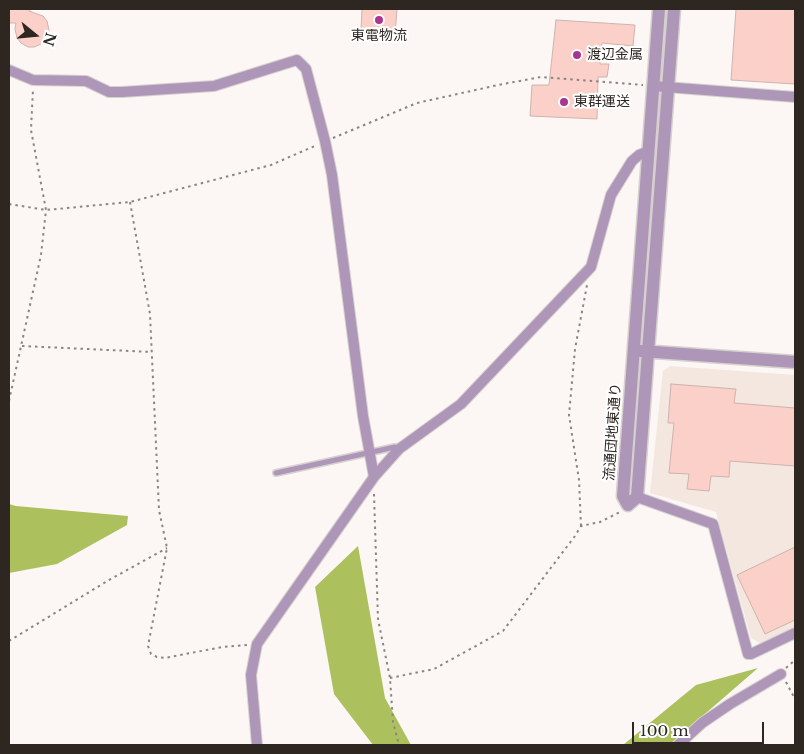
<!DOCTYPE html>
<meta charset="utf-8">
<style>
body{margin:0}
#map{position:relative;width:804px;height:754px;overflow:hidden;background:#fcf7f4;font-family:"Libre Baskerville",serif}
canvas{display:block}
.frame{position:absolute;inset:0;border:10px solid #2e2621;pointer-events:none}
.north{position:absolute;left:10px;top:10px;width:50px;height:50px;-webkit-text-stroke:4px #fff;paint-order:stroke;rotate:107deg;font-size:14px;font-weight:700;line-height:20px;text-align:center;color:#2e2621}
.north::after{content:'';display:block;margin:auto;width:18px;height:22px;background:#2e2621;clip-path:polygon(50% 0,100% 100%,50% 72%,0 100%)}
.scale{position:absolute;left:632px;top:722px;width:132px;height:22px;box-sizing:border-box;border:2px solid #2e2621;border-top:0;padding-left:6px;font-size:15px;line-height:18px;white-space:nowrap;color:#2e2621;-webkit-text-stroke:4px #fff;paint-order:stroke}
</style>
<div id="map">
<canvas width="804" height="754"></canvas>
<div class="frame"></div>
<div class="north">N</div>
<div class="scale">100 m</div>
</div>
<script>
const ctx = document.querySelector('canvas').getContext('2d');
ctx.lineJoin = 'round';
function paint(path, color) { ctx.fillStyle = color; ctx.fill(path, 'evenodd'); }
const shape = rows => new Path2D(rows.map(r => 'M' + r).join(''));
function trace(path, color, width, dash) { ctx.strokeStyle = color; ctx.lineWidth = width; ctx.lineCap = dash ? 'butt' : 'round'; ctx.setLineDash(dash || []); ctx.stroke(path); }
function write(font, color, halo, rows, align = 'center') {
  ctx.font = font + ' "Libre Baskerville","Noto Sans JP",serif'; ctx.lineWidth = 4; ctx.setLineDash([]); ctx.textBaseline = 'middle'; ctx.strokeStyle = halo; ctx.fillStyle = color; for (const [text, x, y, turn = 0] of rows) {
    ctx.save(); ctx.translate(x, y); ctx.rotate((+turn || 0) * Math.PI / 180); ctx.textAlign = isNaN(turn) ? turn : align; if (halo) ctx.strokeText(text, 0, 0); ctx.fillText(text, 0, 0); ctx.restore();
  }
}
paint(shape([
 [670,366,795,375,795,628,762,644,751,638,716,512,650,493,663,371]
]), '#f3e7e0');
paint(shape([
 [9,504,16,506,128,516,127,525,57,564,9,573],
 [358,546,385,698,411,745,373,745,334,694,315,587],
 [758,668,669,745,623,745,696,685]
]), '#adc05e');
const building = shape([
 [9,9,30,9,29,11,43,16,47,21,49,30,47,38,41,44,34,47,28,47,21,43,17,38,15,29,16,23,9,23,9,9],
 [362,9,397,9,395,34,361,31,362,9],
 [736,9,795,9,795,84,731,80,736,9],
 [556,20,635,25,633,46,602,43,600,64,609,64,607,77,598,77,597,119,530,116,532,85,549,85,556,20],
 [671,384,736,389,734,403,795,408,795,466,730,461,729,477,711,476,709,491,687,489,689,474,669,473,674,423,668,423,671,384],
 [795,547,795,620,765,634,737,575,795,547]
]);
paint(building, '#fbd0c8');
trace(building, '#ceb3ae', 1);
const service = shape([
 [276,473,395,447,398,449]
]);
const minor = shape([
 [9,70,33,80,86,81,109,92,122,92,214,86,297,60,306,69,325,141,332,175,363,416,374,477,257,644,251,675,257,745],
 [653,86,795,97],
 [374,477,399,449,461,404,591,267,611,195,632,161,639,155,649,151],
 [637,497,713,524,748,654,751,654,795,633],
 [678,745,702,723,730,704,781,674]
]);
const tertiary = shape([
 [659,9,623,496,628,505,637,497,674,9],
 [641,351,795,362]
]);
trace(service, '#d7d1ce', 8);
trace(minor, '#d7d1ce', 12);
trace(tertiary, '#d7d1ce', 15);
trace(shape([
 [333,138,417,103,498,85,541,77,643,85],
 [130,202,150,314,159,510,167,548,148,646,151,654,157,657,165,658,222,647,247,645],
 [9,204,46,210,130,202,271,165,317,145],
 [22,346,152,352],
 [9,401,41,255,46,210,31,130,33,89],
 [374,494,378,619,390,678,393,722,399,745],
 [581,526,579,480,569,415,575,349,587,285],
 [9,641,109,580,167,548],
 [786,668,795,660],
 [390,678,434,669,503,631,575,536,581,526,600,522,620,512],
 [786,682,795,699]
]), '#8b8581', 2, [2.5, 4]);
trace(service, '#ae96b9', 5);
trace(minor, '#ae96b9', 10);
trace(tertiary, '#ae96b9', 12);
for (const [x, y, r, color] of [
 [379,20,5,"#a9358f"],
 [577,55,5,"#a9358f"],
 [564,102,5,"#a9358f"]
]) { const dot = new Path2D(); dot.arc(x, y, r, 0, 2 * Math.PI); ctx.fillStyle = color; ctx.fill(dot); trace(dot, '#fff', 2); }
write('14px', '#2e2621', '#fff', [
 ["東電物流",379,36,"center"],
 ["渡辺金属",587,55],
 ["東群運送",574,102]
], 'left');
write('14px', '#2e2621', '#fff', [
 ["流通団地東通り",613,432,-86]
]);
</script>
